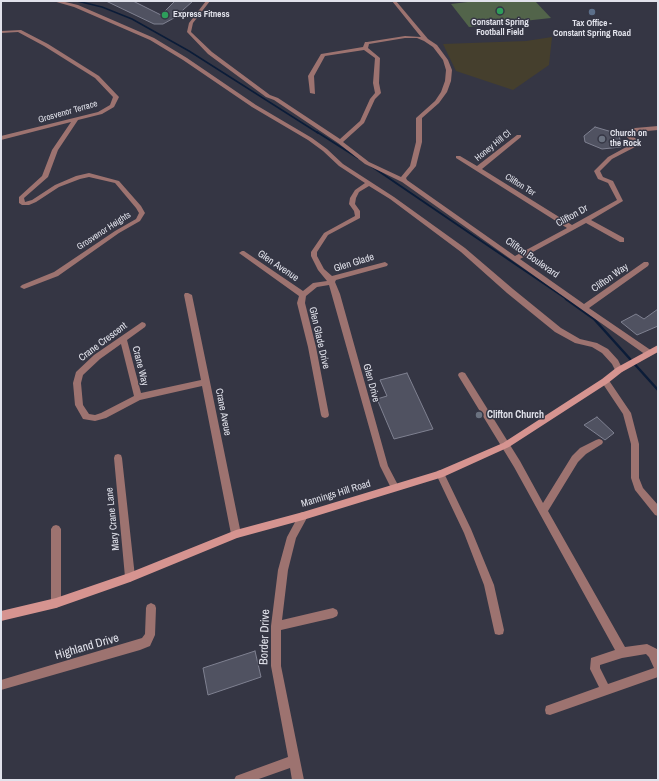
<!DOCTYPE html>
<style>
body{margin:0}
#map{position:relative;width:659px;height:781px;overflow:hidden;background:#353644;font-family:"Archivo Narrow",sans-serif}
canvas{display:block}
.frame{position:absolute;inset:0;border:2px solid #e1e2eb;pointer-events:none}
</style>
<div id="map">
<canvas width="659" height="781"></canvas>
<div class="frame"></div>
</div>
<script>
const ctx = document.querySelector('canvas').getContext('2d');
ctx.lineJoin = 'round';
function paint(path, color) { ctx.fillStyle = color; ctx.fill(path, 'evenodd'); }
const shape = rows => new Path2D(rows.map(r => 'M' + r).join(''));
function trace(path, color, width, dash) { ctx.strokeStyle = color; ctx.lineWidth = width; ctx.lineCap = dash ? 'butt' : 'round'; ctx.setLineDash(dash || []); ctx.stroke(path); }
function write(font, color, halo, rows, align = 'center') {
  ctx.font = font + ' "Archivo Narrow",sans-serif'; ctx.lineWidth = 3; ctx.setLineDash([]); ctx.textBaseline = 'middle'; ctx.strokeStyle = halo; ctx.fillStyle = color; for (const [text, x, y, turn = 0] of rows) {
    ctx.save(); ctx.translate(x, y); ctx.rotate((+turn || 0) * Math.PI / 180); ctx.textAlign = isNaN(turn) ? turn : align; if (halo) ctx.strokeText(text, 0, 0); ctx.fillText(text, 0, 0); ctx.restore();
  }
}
paint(shape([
 [552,37,549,65,513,90,456,71,443,44,526,41]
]), '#453f2d');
paint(shape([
 [476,1,535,1,551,18,469,27,451,4]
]), '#52644a');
trace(shape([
 [77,1,102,7,132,19,189,51,318,133]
]), '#0b1c38', 1.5);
trace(shape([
 [317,132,358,158],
 [371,166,568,300]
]), '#0b1c38', 2);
trace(shape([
 [566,299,594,319,658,390]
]), '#0b1c38', 2.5);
const building = shape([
 [106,1,133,1,161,15,175,1,193,1,174,18,163,24,154,24,106,1],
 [595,127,619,134,621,147,602,149,585,142,584,136,595,127],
 [658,309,658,326,637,335,621,322,636,314,644,319,658,309],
 [407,373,433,429,394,439,377,399,387,396,380,380,407,373],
 [597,417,614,433,605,440,584,425,597,417],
 [255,651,261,677,208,695,203,668,255,651]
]);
paint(building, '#505261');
trace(building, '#7f8191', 1);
paint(shape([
 [53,1,61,1,78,5,154,38,187,58,256,105,312,138,327,149,343,164,394,197,465,248,513,289,561,328,580,339,597,343,608,349,618,360,623,370,622,372,616,372,612,364,602,353,592,347,575,343,555,332,507,293,461,252,390,199,369,186,359,192,356,198,355,204,360,211,360,218,328,235,317,252,317,256,324,269,332,276,385,262,388,264,387,266,336,280,335,282,340,294,388,466,399,487,398,490,395,491,392,490,380,466,329,285,317,287,306,296,305,303,316,347,329,415,328,417,325,418,322,417,321,415,308,347,297,303,299,296,239,253,242,251,244,251,303,291,313,283,327,281,318,270,311,256,311,252,324,233,355,216,354,211,349,204,350,198,355,190,365,183,339,166,323,151,308,140,252,107,183,60,150,40,74,7,53,1],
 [206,1,210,1,193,23,191,32,212,52,270,95,278,98,340,139,360,121,370,99,375,93,373,83,375,58,364,50,325,56,314,76,315,94,310,93,308,76,321,54,363,47,365,42,367,42,405,36,421,37,392,1,396,1,428,39,437,45,448,60,452,70,451,81,447,92,439,103,422,118,422,142,416,166,406,178,407,180,515,256,567,228,456,158,456,156,460,156,477,166,517,135,521,135,521,137,482,169,572,225,617,200,608,183,598,179,594,171,608,157,630,145,630,140,625,135,625,133,635,128,658,126,658,130,636,132,631,134,636,139,635,147,612,159,600,171,603,177,613,181,623,201,591,220,624,238,624,242,620,242,586,223,520,259,584,304,644,262,648,262,649,264,648,266,589,308,652,351,653,353,652,355,646,355,402,182,365,164,338,143,274,100,266,97,208,54,187,32,189,23,206,1],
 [405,38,417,38,424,41,433,47,443,60,446,70,445,81,441,92,435,101,416,118,416,142,410,166,401,177,369,162,343,142,364,123,375,99,381,93,379,83,380,58,368,48,369,44,405,38],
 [21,30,48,44,99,76,119,97,114,107,102,114,78,120,58,150,48,177,24,198,25,202,32,200,55,185,76,176,89,173,119,181,141,206,145,213,140,221,119,233,58,276,24,289,20,287,22,285,54,272,115,231,136,219,139,213,136,208,115,183,89,177,80,179,59,187,36,202,29,205,22,205,19,203,19,197,42,176,52,150,71,122,1,140,1,136,98,112,110,105,113,97,95,78,44,46,18,32,1,33,1,31,21,30],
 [185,293,188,293,192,295,210,382,241,534,239,537,236,538,233,537,231,534,202,386,140,400,106,418,95,421,83,419,75,405,73,383,76,372,94,355,142,322,145,323,146,325,145,327,127,340,141,393,201,380,184,295,185,293],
 [121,344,134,396,101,413,95,415,89,414,83,405,81,383,83,375,100,359,121,344],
 [462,372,465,373,520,461,543,503,572,456,580,448,596,440,599,439,602,440,603,442,602,444,586,454,578,462,548,511,625,647,647,644,657,649,658,653,658,677,550,715,546,714,545,710,546,706,599,687,590,669,591,658,615,650,514,467,459,377,458,375,459,373,462,372],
 [646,654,649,657,654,668,608,684,600,668,600,665,622,658,646,654],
 [118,454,121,455,122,458,135,577,133,580,130,582,127,580,125,577,114,458,115,455,118,454],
 [440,470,443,471,471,529,494,585,504,630,503,634,499,635,495,634,494,630,484,585,464,533,436,474,437,471,440,470],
 [303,512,306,513,308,516,296,538,288,570,282,620,333,608,337,610,338,613,337,616,333,618,281,630,281,666,304,780,292,780,290,768,256,780,234,780,236,776,288,757,271,666,271,626,278,570,287,537,300,513,303,512],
 [56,525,59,526,61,529,61,603,60,606,56,608,52,606,51,603,51,529,53,526,56,525],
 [151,603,155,605,156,608,155,635,150,646,140,650,1,690,1,680,142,638,145,634,146,608,147,605,151,603]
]), '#9d7370');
paint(shape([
 [605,378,608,379,631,413,639,444,639,478,643,488,658,505,658,516,655,515,635,490,631,478,631,444,623,414,601,381,605,378]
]), '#9d7370');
paint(shape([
 [658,345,658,352,622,372,608,383,509,447,443,477,303,520,237,538,130,582,56,608,1,621,1,611,56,598,129,573,236,530,303,512,438,471,503,443,602,379,616,368,658,345]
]), '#d69490');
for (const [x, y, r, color] of [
 [500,11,4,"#2e9e5b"],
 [592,12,4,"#5c6f8a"],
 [165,15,4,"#2e9e5b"],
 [602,139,4,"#6b7280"],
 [479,415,4,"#6b7280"]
]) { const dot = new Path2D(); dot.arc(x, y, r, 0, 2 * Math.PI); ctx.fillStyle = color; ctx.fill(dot); trace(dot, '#353644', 1.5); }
write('bold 9px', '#e1e2eb', '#353644', [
 ["Express Fitness",173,15],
 ["Constant Spring",500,23,"center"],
 ["Football Field",500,33,"center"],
 ["Tax Office -",592,24,"center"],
 ["Constant Spring Road",592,34,"center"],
 ["Church on",610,134],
 ["the Rock",610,144]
], 'left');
write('9px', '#e1e2eb', '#353644', [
 ["Grosvenor Terrace",68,112,-16],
 ["Honey Hill Cl",493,146,-39],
 ["Clifton Ter",520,185,32],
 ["Grosvenor Heights",104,231,-33]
]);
write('10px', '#e1e2eb', '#353644', [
 ["Clifton Dr",572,216,-29],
 ["Clifton Boulevard",532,258,35],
 ["Glen Glade",354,263,-17],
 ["Glen Avenue",278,266,34],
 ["Clifton Way",610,278,-35],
 ["Glen Glade Drive",319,338,77],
 ["Crane Crescent",103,342,-37],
 ["Crane Way",140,366,76],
 ["Glen Drive",371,383,75],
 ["Crane Aveue",223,412,79],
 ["Mannings Hill Road",336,494,-17],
 ["Mary Crane Lane",113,519,-96]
]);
write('bold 10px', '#e1e2eb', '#353644', [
 ["Clifton Church",487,415]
], 'left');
write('12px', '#e1e2eb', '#353644', [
 ["Border Drive",265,637,-88],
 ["Highland Drive",87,647,-16]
]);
</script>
